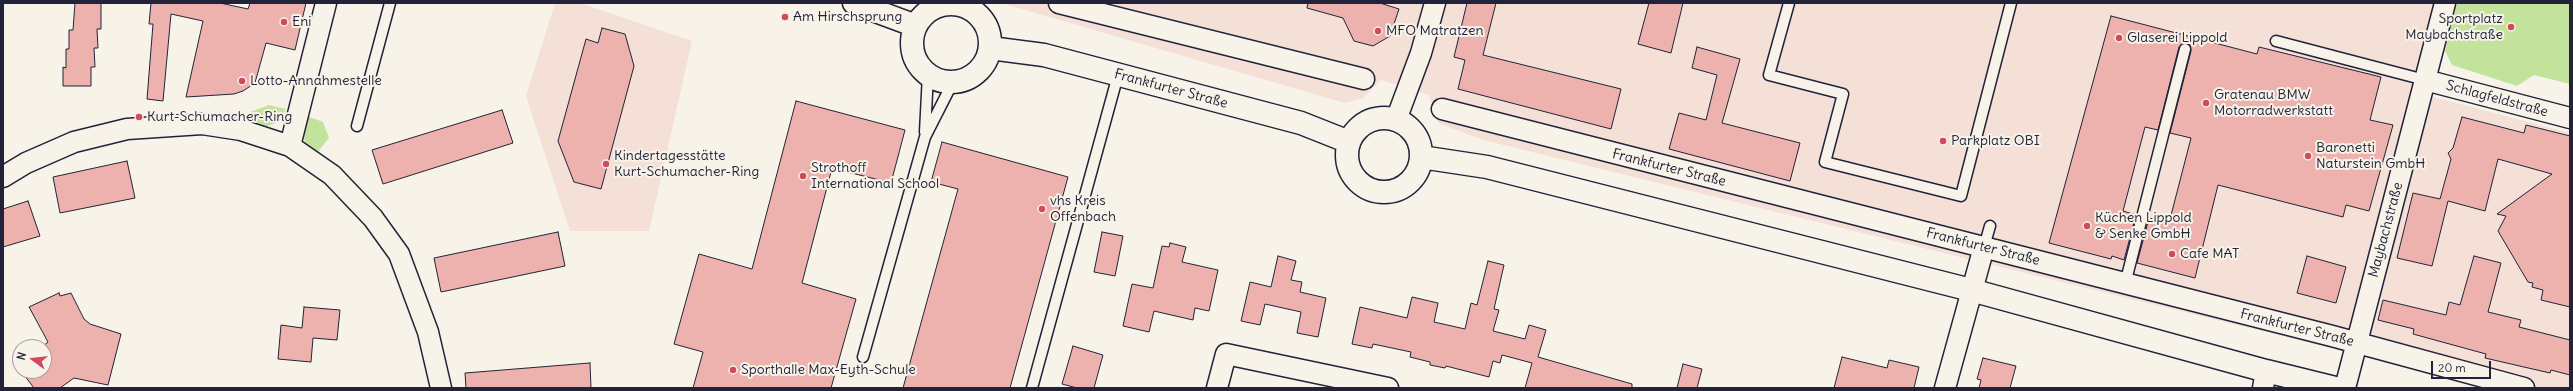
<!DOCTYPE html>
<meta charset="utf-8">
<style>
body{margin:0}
#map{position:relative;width:2573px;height:391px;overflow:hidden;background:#f7f3e8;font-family:Delius,sans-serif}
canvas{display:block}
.frame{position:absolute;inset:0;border:4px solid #22223b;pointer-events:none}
.north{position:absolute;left:12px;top:339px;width:40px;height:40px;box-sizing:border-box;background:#f7f3e8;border:1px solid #a29fa3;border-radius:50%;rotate:285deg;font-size:11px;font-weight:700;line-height:16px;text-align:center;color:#22223b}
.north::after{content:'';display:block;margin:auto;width:14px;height:18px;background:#d1495b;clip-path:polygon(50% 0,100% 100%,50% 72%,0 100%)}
.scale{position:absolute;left:2431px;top:361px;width:60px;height:18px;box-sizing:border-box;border:2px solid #22223b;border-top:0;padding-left:5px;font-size:12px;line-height:14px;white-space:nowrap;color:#22223b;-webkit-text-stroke:3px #f7f3e8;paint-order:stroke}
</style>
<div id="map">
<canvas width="2573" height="391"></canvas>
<div class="frame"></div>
<div class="north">N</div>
<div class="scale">20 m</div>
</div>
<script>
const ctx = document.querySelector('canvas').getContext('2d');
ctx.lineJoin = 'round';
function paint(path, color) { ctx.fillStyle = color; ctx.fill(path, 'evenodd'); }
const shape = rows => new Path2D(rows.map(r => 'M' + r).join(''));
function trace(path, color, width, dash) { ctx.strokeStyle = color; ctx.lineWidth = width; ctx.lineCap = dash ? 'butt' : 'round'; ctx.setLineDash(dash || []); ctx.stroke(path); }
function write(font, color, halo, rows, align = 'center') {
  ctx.font = font + ' Delius,sans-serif'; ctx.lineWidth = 4; ctx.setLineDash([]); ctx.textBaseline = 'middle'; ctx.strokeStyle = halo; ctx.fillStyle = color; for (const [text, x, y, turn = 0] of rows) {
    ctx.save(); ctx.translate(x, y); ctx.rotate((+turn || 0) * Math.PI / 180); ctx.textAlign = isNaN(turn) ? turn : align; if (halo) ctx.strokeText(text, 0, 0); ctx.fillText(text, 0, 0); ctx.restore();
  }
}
paint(shape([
 [555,3,580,3,692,41,649,231,570,231,526,96],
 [1001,3,2434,3,2411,91,2570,133,2570,388,2494,388,1483,140,1438,123,1429,95,1381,80,1363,98,1345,103]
]), '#f4e0d7');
paint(shape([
 [2457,3,2570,3,2570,84,2534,75,2517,86,2452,65,2445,51],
 [269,105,286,109,278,122,263,128,246,126,250,112],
 [307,116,323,122,329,138,316,154,305,143,303,130]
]), '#c3e39c');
const building = shape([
 [75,3,101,3,101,29,97,29,98,48,94,48,95,67,91,67,91,86,63,86,63,67,66,68,66,49,69,49,69,30,73,30,75,3],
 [151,3,220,3,248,9,250,3,306,3,295,50,266,43,255,83,243,91,234,94,186,97,203,21,171,14,163,101,147,99,153,24,149,24,151,3],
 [1308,3,1380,3,1399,9,1390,36,1373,46,1354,41,1343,18,1307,8,1308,3],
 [1467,3,1496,3,1483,55,1621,89,1611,129,1458,89,1465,60,1454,57,1467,3],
 [1649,3,1683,3,1671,53,1638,44,1649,3],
 [2111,16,2257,54,2259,47,2381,77,2370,120,2393,125,2369,211,2346,205,2343,217,2218,185,2195,278,2137,263,2149,218,2169,223,2191,138,2170,133,2191,51,2190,45,2184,43,2179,47,2158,130,2145,127,2123,211,2136,215,2124,260,2112,256,2111,259,2049,243,2111,16],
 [602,28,625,34,634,66,601,189,574,182,558,141,586,39,598,43,602,28],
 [1697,47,1740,59,1722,123,1800,143,1790,181,1669,149,1679,113,1706,120,1717,75,1692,68,1697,47],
 [796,101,905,130,891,183,832,168,802,283,856,299,831,388,693,388,703,352,674,344,699,254,752,269,796,101],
 [502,110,513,143,383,184,372,150,502,110],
 [2462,117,2524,133,2526,125,2570,136,2570,307,2541,300,2543,290,2532,287,2533,283,2528,282,2498,231,2506,216,2497,214,2552,174,2498,159,2485,211,2448,201,2432,266,2397,258,2413,193,2440,199,2451,159,2448,153,2453,148,2462,117],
 [942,142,1068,177,1010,388,903,388,958,189,931,182,942,142],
 [127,161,135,198,60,213,53,177,127,161],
 [28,201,40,236,3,247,3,209,28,201],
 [558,232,565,266,441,292,434,258,558,232],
 [1102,232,1123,236,1115,276,1094,272,1102,232],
 [1170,243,1186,247,1182,262,1218,270,1209,311,1195,308,1193,320,1154,311,1149,332,1123,326,1132,284,1153,288,1162,246,1169,247,1170,243],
 [1278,256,1296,261,1291,280,1302,282,1300,292,1326,298,1318,337,1297,333,1301,312,1265,304,1260,325,1241,321,1250,282,1271,287,1278,256],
 [2307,256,2346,267,2336,303,2297,293,2307,256],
 [2474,256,2501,263,2488,312,2521,320,2519,327,2570,340,2570,375,2551,370,2550,373,2485,358,2486,354,2413,334,2414,329,2378,320,2383,300,2446,315,2449,302,2460,305,2474,256],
 [1488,261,1504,265,1494,309,1499,310,1493,331,1525,339,1529,325,1546,330,1538,357,1632,384,1632,388,1525,388,1532,363,1502,355,1500,363,1493,361,1489,377,1446,366,1445,368,1430,365,1430,362,1410,357,1411,352,1373,344,1372,348,1352,344,1360,307,1407,318,1412,297,1438,303,1434,322,1465,329,1471,303,1477,305,1488,261],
 [59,293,60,296,71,293,84,319,90,324,121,334,108,385,74,378,60,388,34,388,21,371,44,371,44,347,42,347,48,342,29,307,59,293],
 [304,307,340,310,337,340,313,338,311,362,278,359,281,325,302,328,304,307],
 [1073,346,1103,355,1094,388,1077,388,1062,384,1073,346],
 [1842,357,1887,368,1889,360,1919,367,1914,388,1834,388,1842,357],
 [1983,358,2016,366,2010,388,1979,388,1981,380,1977,379,1983,358],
 [590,363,591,388,466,388,465,373,590,363],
 [1683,364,1702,369,1697,388,1677,388,1683,364]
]);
paint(building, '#edb2ae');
trace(building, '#22223b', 1);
const service = shape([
 [1789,3,1769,75,1843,94,1825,162,1961,196,2011,3],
 [2276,41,2425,80],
 [357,126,390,3],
 [925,132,928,74],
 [1984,247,1990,226],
 [2125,284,2185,49],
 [863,357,925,137,953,82],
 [1032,388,1118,75]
]);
const minor = shape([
 [1059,3,1364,79],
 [2425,80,2570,118],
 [1442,109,2332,336,2524,388],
 [1396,120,1421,53,1435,3],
 [290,146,326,3],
 [3,177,26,163,74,142,127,129,202,124,241,130,290,146,332,175,373,218,399,254,428,332,441,388],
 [1217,388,1226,354,1388,388],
 [1945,388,1984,247],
 [2263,388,2266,371],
 [2345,388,2445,3]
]);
const tertiary = shape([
 [854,3,916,26],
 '912 43a39 39 0 1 1 78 0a39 39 0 1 1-78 0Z',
 [990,48,1044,55,1301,123,1349,142],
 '1347 155a37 37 0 1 1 74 0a37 37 0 1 1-74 0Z',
 [1421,157,1487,167,1971,290,2266,371,2335,388]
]);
trace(service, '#22223b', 13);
trace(minor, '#22223b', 23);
trace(tertiary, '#22223b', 25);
trace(service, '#f7f3e8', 10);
trace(minor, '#f7f3e8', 20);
trace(tertiary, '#f7f3e8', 22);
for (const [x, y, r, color] of [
 [785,17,4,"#d1495b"],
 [284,22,4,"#d1495b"],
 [2511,27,4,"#d1495b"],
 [1378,31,4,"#d1495b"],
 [2119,38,4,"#d1495b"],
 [242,81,4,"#d1495b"],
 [2206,103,4,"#d1495b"],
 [139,117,4,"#d1495b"],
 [1943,141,4,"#d1495b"],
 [2308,156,4,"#d1495b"],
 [606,164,4,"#d1495b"],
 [803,176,4,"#d1495b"],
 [1042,209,4,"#d1495b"],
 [2087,226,4,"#d1495b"],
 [2172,254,4,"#d1495b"],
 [733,370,4,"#d1495b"]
]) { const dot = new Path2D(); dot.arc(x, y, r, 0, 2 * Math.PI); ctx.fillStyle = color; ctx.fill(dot); trace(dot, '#f7f3e8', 1.5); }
write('14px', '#22223b', '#f7f3e8', [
 ["Am Hirschsprung",793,17],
 ["Sportplatz",2503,19,"right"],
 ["Maybachstraße",2503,35,"right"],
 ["Eni",292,22],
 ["MFO Matratzen",1386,31],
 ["Glaserei Lippold",2127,38],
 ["Lotto-Annahmestelle",250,81],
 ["Gratenau BMW",2214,95],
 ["Motorradwerkstatt",2214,111],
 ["Kurt-Schumacher-Ring",147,117],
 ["Parkplatz OBI",1951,141],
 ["Baronetti",2316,148],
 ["Naturstein GmbH",2316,164],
 ["Kindertagesstätte",614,156],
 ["Kurt-Schumacher-Ring",614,172],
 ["Strothoff",811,168],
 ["International School",811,184],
 ["vhs Kreis",1050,201],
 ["Offenbach",1050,217],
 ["Küchen Lippold",2095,218],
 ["& Senke GmbH",2095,234],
 ["Cafe MAT",2180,254],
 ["Sporthalle Max-Eyth-Schule",741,370]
], 'left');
write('14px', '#22223b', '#f7f3e8', [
 ["Frankfurter Straße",1171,89,15],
 ["Schlagfeldstraße",2497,99,15],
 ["Frankfurter Straße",1669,168,14],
 ["Maybachstraße",2386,230,-75],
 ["Frankfurter Straße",1983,247,14],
 ["Frankfurter Straße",2297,328,14]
]);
</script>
